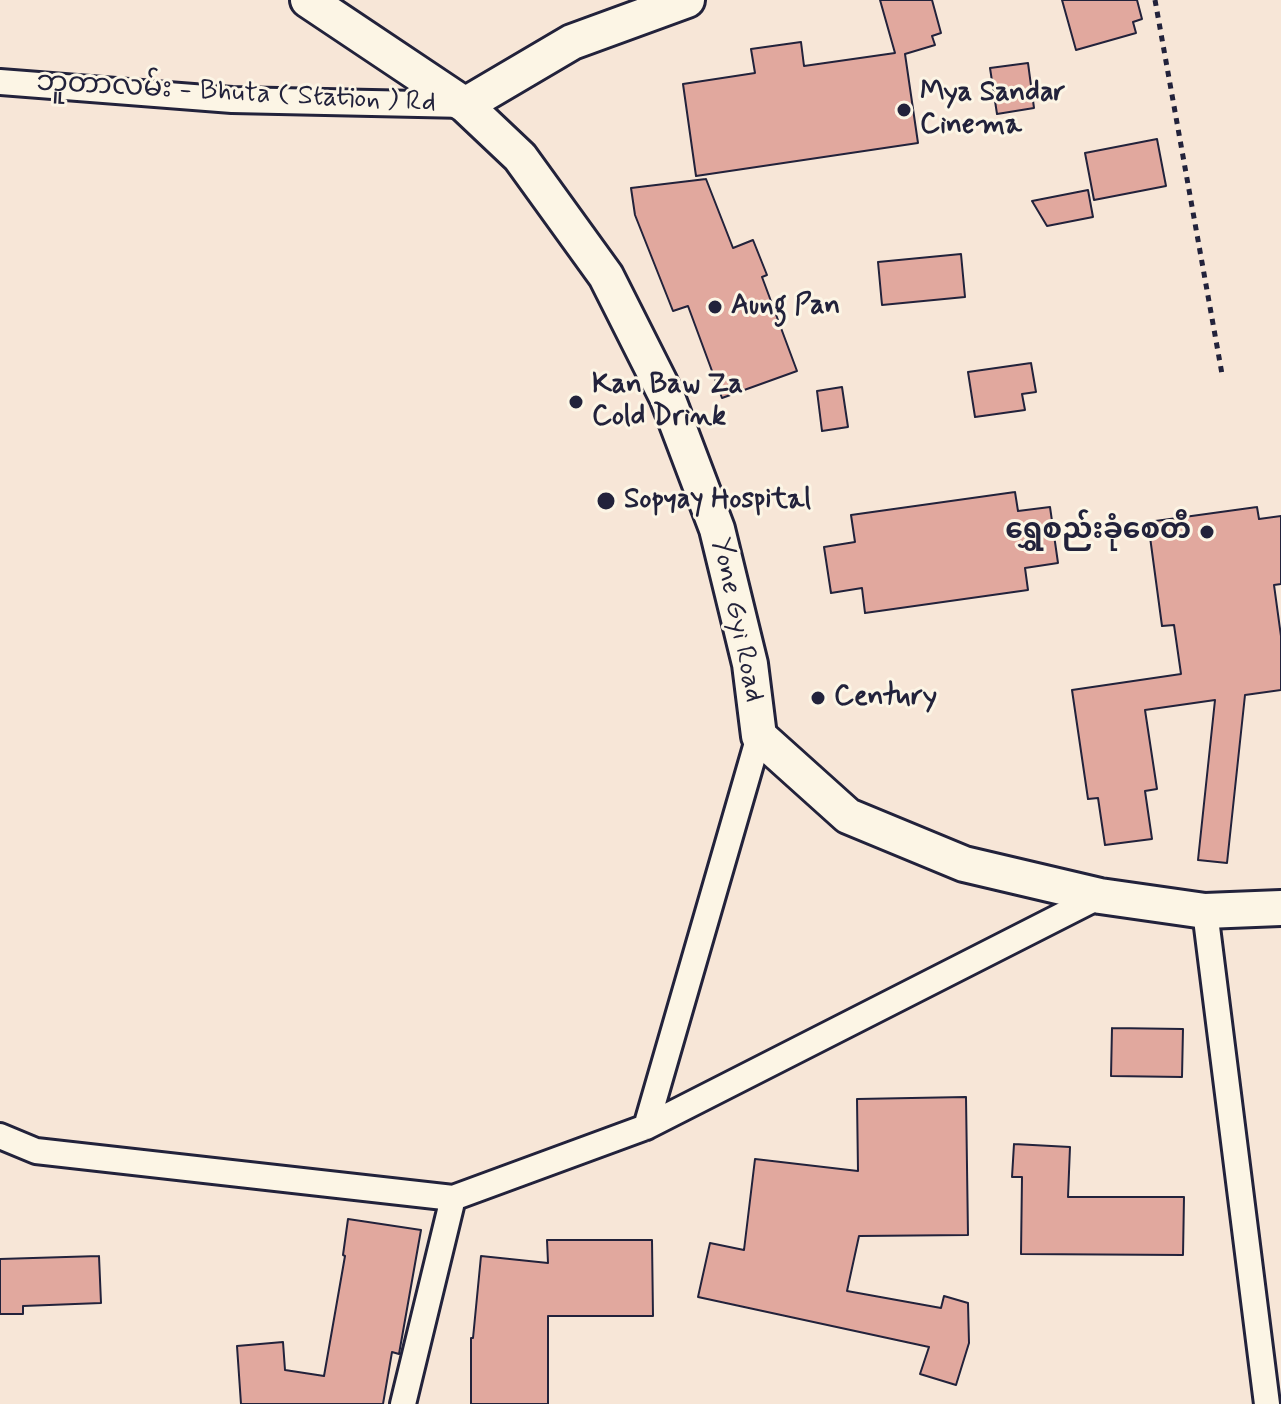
<!DOCTYPE html>
<meta charset="utf-8">
<style>
body{margin:0}
canvas{display:block;background:#f7e6d7}
</style>
<canvas width="1281" height="1404"></canvas>
<script>
const ctx = document.querySelector('canvas').getContext('2d');
ctx.lineJoin = 'round';
function paint(path, color) { ctx.fillStyle = color; ctx.fill(path, 'evenodd'); }
const shape = rows => new Path2D(rows.map(r => 'M' + r).join(''));
function trace(path, color, width, dash) { ctx.strokeStyle = color; ctx.lineWidth = width; ctx.lineCap = dash ? 'butt' : 'round'; ctx.setLineDash(dash || []); ctx.stroke(path); }
function write(font, color, halo, rows, align = 'center') {
  ctx.font = font + ' Mynerve,"Noto Sans Myanmar",sans-serif'; ctx.lineWidth = 6; ctx.setLineDash([]); ctx.textBaseline = 'middle'; ctx.strokeStyle = halo; ctx.fillStyle = color; for (const [text, x, y, turn = 0] of rows) {
    ctx.save(); ctx.translate(x, y); ctx.rotate((+turn || 0) * Math.PI / 180); ctx.textAlign = isNaN(turn) ? turn : align; if (halo) ctx.strokeText(text, 0, 0); ctx.fillText(text, 0, 0); ctx.restore();
  }
}
const building = shape([
 [880,0,932,0,941,33,932,36,935,45,905,54,918,143,696,176,683,84,755,73,751,49,801,42,804,66,895,53,880,0],
 [1062,0,1137,0,1142,19,1133,22,1136,33,1076,50,1062,0],
 [1028,63,1034,108,997,114,990,68,1028,63],
 [1157,139,1166,186,1094,200,1085,153,1157,139],
 [706,179,733,248,753,240,767,275,762,277,797,371,722,398,688,306,673,311,635,215,631,188,706,179],
 [1088,190,1093,217,1047,226,1032,201,1088,190],
 [961,254,965,297,882,305,878,262,961,254],
 [1031,363,1036,392,1022,394,1025,410,975,417,968,372,1031,363],
 [842,387,848,427,822,431,817,391,842,387],
 [1015,492,1018,511,1050,507,1058,563,1025,568,1028,590,865,613,862,588,831,593,824,547,855,542,851,515,1015,492],
 [1257,507,1259,519,1281,516,1281,584,1274,585,1281,636,1281,690,1245,695,1227,863,1198,860,1215,700,1145,710,1157,789,1145,791,1152,839,1105,845,1098,798,1088,799,1072,690,1181,674,1174,625,1162,626,1148,522,1257,507],
 [1112,1028,1183,1029,1182,1077,1111,1076,1112,1028],
 [966,1097,968,1235,859,1236,847,1291,941,1308,944,1296,968,1303,969,1343,956,1385,920,1374,929,1347,698,1297,710,1243,744,1250,755,1159,858,1171,857,1099,966,1097],
 [1014,1144,1070,1147,1068,1197,1184,1197,1183,1255,1021,1254,1022,1177,1012,1177,1014,1144],
 [348,1219,421,1230,399,1354,392,1352,383,1404,241,1404,237,1346,283,1342,285,1370,324,1376,345,1256,343,1255,348,1219],
 [547,1240,652,1240,653,1316,548,1316,548,1404,471,1404,471,1338,473,1338,481,1256,548,1263,547,1240],
 [99,1256,101,1303,23,1306,23,1314,0,1314,0,1259,99,1256]
]);
paint(building, '#e1a89e');
trace(building, '#22223b', 2);
const street = shape([
 [0,82,232,100,465,105],
 [1205,911,1267,1404],
 [646,1127,759,736],
 [0,1136,36,1151,453,1198,646,1127,1100,896],
 [403,1404,453,1198]
]);
const secondary = shape([
 [308,0,465,105,520,157,606,276,667,397,717,529,750,664,759,736,848,816,964,864,1100,896,1205,911,1281,908],
 [465,105,572,42,687,0]
]);
trace(street, '#22223b', 30);
trace(secondary, '#22223b', 40);
trace(shape([
 [1155,0,1222,374]
]), '#22223b', 5, [6, 6]);
trace(street, '#fcf5e5', 24);
trace(secondary, '#fcf5e5', 34);
for (const [x, y, r, color] of [
 [904,110,8,"#22223b"],
 [715,307,8,"#22223b"],
 [576,402,8,"#22223b"],
 [606,501,10,"#22223b"],
 [1207,532,8,"#22223b"],
 [818,698,8,"#22223b"]
]) { const dot = new Path2D(); dot.arc(x, y, r, 0, 2 * Math.PI); ctx.fillStyle = color; ctx.fill(dot); trace(dot, '#fcf5e5', 3); }
write('28px', '#22223b', '#fcf5e5', [
 ["ဘူတာလမ်း - Bhuta ( Station ) Rd",236,94,3],
 ["Yone Gyi Road",736,620,78]
]);
write('bold 28px', '#22223b', '#fcf5e5', [
 ["Mya Sandar",920,94],
 ["Cinema",920,126],
 ["Aung Pan",731,307],
 ["Kan Baw Za",592,386],
 ["Cold Drink",592,418],
 ["Sopyay Hospital",624,501],
 ["ရွှေစည်းခုံစေတီ",1191,532,"right"],
 ["Century",834,698]
], 'left');
</script>
